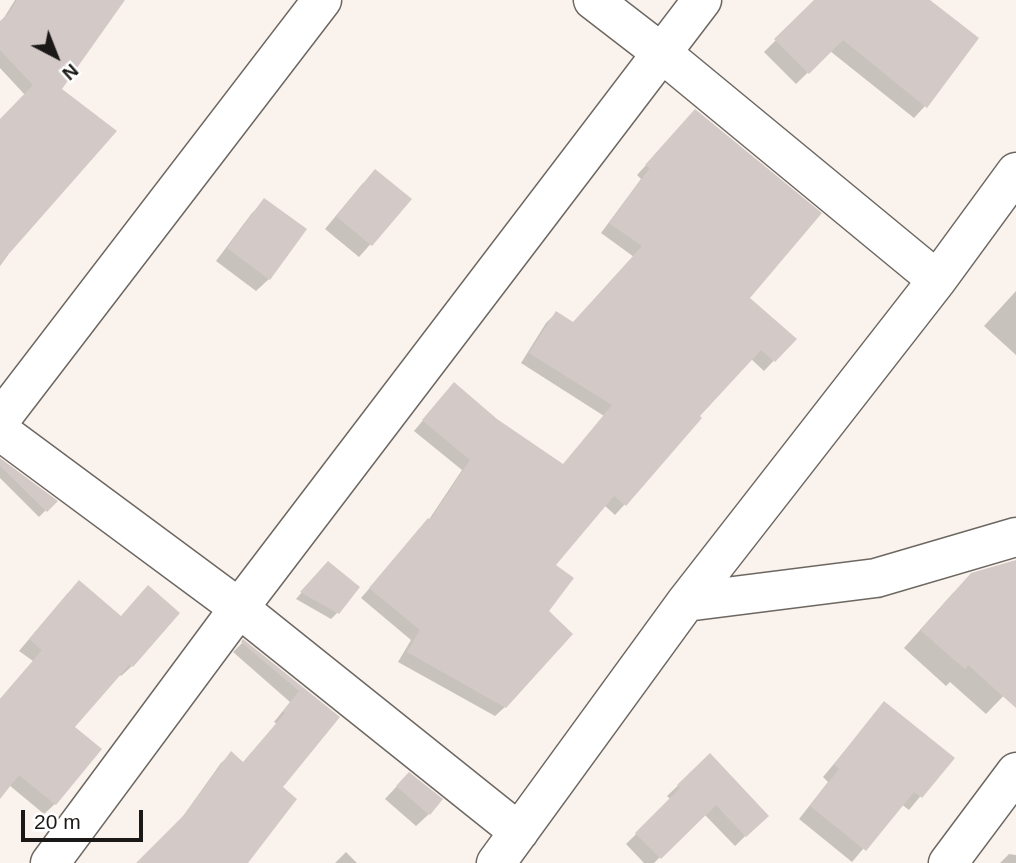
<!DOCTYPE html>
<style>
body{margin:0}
#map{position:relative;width:1016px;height:863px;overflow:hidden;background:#faf3ed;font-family:Helvetica,sans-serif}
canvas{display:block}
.north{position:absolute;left:21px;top:21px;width:70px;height:70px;-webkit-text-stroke:5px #fff;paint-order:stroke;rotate:138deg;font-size:19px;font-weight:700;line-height:28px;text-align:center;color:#1b1917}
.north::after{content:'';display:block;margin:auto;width:24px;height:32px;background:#1b1917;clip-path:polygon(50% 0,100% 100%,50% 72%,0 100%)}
.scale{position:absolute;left:21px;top:810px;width:122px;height:32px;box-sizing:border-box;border:4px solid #1b1917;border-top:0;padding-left:9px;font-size:21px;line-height:24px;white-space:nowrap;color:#1b1917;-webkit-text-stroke:5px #fff;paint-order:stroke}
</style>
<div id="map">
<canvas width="1016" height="863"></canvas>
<div class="north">N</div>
<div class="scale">20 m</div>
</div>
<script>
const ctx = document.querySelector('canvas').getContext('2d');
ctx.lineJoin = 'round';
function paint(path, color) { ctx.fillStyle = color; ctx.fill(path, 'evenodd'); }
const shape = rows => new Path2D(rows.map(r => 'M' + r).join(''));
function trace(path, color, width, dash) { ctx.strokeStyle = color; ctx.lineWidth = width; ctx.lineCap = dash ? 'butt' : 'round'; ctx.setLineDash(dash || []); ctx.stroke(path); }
paint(shape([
 [15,0,123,0,59,90,6,254,8,255,0,266,0,121,25,95,0,68,0,24],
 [816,0,927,0,925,106,914,118,830,51,796,84,764,52],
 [686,121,747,298,794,339,764,371,750,358,697,416,699,418,624,505,615,515,604,505,553,565,546,611,505,707,495,716,398,662,411,640,361,598,428,521,462,470,414,431,445,394,496,420,562,466,604,416,521,363,546,323,556,313,573,324,634,257,601,233,641,179,637,175],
 [363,183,410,200,359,257,325,229],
 [265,201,269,279,256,291,216,261,252,213],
 [1016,291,1016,355,984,326],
 [0,460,55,501,39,517,0,478],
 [1016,562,1016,683,986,714,950,682,946,686,904,648,953,593],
 [322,569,337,613,331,619,296,599],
 [68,593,132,666,121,676,119,674,73,727,55,804,44,814,9,785,0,794,0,699,33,661,19,651],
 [243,642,338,717,280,788,245,863,139,863,176,826,221,763,231,754,242,764,277,724,274,722,290,702,233,652],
 [884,704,952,758,909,810,901,804,852,862,799,819,828,782,823,777],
 [710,755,766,816,735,846,704,814,654,863,644,863,626,844,671,800,667,796],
 [397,786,429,814,416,826,385,799],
 [346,852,357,863,335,863],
 [1009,854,1016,855,1016,863,1000,863]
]), '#0003');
paint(shape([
 [17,0,125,0,62,89,117,131,0,264,0,119,33,85,0,50,0,21,9,13],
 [814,0,930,0,979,38,927,108,843,40,809,74,774,39],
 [695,109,822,213,750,298,797,339,775,362,761,350,700,416,702,418,626,506,614,496,556,565,574,578,549,611,573,634,506,708,407,652,420,630,369,588,428,518,430,520,470,460,422,420,454,382,497,419,563,464,612,405,529,353,556,311,573,322,642,246,609,223,650,168,645,165],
 [375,169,412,199,372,246,336,216],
 [264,198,307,229,270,280,227,248],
 [0,458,58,501,47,512,0,466],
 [1016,560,1016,708,968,665,965,669,920,630,971,573],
 [328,561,360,587,339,614,300,592],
 [79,580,121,616,148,585,180,613,133,667,130,664,75,727,102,749,56,805,19,775,0,799,0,699,42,650,29,639],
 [243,639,340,717,283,787,297,799,248,863,136,863,185,814,231,751,243,762,285,713,283,711,299,691,241,642],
 [884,701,955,758,922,798,914,792,866,851,810,806,839,769,834,764],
 [710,753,769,816,746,837,716,805,661,859,635,833,680,788,677,785],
 [409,772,443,799,430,815,396,786]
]), '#d3c9c7');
const minor = shape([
 [593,0,663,54,937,280],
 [0,420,322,0],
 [0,431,239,608,519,832],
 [686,602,876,578,1016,537],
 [50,863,239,608,702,0],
 [496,863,686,602,937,280,1016,172],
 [948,863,1016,772]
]);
trace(minor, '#6d6762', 41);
trace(minor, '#fff', 38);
</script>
